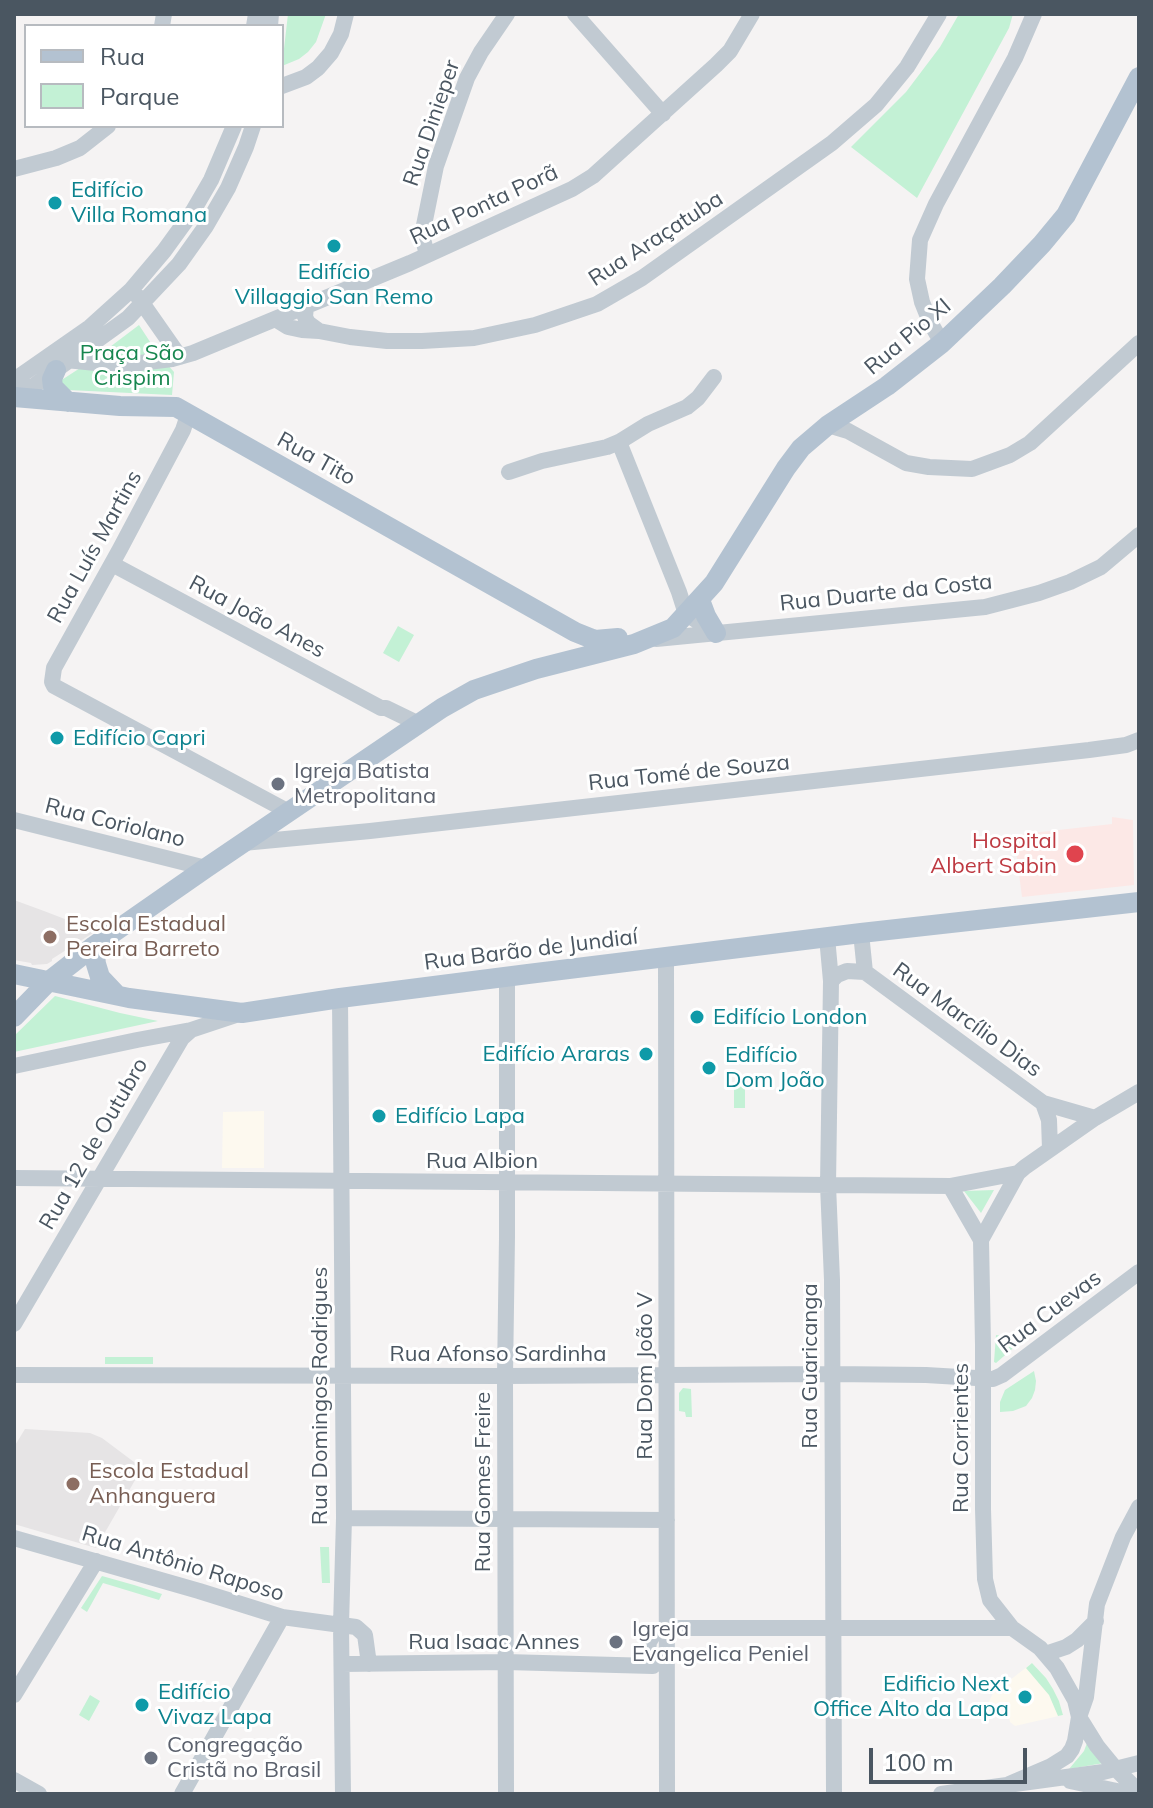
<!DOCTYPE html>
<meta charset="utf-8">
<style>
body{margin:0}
#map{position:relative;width:1153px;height:1808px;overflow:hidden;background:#f5f3f3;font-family:Mulish,sans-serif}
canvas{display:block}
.frame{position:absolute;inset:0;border:16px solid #4a5661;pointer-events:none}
.legend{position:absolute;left:24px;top:24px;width:260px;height:104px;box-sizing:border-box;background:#fff;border:2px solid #b7bbc0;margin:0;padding:10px 14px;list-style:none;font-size:24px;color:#4a5661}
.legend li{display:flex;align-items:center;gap:16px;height:40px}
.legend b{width:40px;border:2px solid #b7bbc0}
.scale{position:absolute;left:869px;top:1748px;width:158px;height:36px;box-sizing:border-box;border:4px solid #4a5661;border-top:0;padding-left:10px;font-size:24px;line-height:28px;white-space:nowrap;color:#4a5661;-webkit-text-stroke:6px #fff;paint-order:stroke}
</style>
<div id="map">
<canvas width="1153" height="1808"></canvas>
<div class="frame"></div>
<ul class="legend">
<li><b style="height:10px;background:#b3c2d1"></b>Rua</li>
<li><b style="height:22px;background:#c3f1d5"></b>Parque</li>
</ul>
<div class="scale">100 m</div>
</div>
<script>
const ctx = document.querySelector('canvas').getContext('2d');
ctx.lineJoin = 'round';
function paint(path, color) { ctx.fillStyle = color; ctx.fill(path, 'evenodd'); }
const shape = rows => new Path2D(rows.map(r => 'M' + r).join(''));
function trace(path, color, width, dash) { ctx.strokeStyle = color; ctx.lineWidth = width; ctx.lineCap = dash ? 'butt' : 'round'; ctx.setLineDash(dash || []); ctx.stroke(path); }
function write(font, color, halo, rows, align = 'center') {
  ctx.font = font + ' Mulish,sans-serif'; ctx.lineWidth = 6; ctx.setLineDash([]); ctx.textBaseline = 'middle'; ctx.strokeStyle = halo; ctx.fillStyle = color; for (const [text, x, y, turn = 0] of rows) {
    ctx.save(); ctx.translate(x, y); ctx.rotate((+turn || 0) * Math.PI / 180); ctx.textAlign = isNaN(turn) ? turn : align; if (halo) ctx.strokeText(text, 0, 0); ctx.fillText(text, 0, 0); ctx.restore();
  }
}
paint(shape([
 [264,1111,264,1168,222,1168,223,1112],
 [1032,1663,1046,1678,1053,1689,1059,1701,1063,1715,1015,1726,1010,1722,1006,1708,988,1703,998,1684,1001,1687]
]), '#fdf9ef');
paint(shape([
 [14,900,44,911,96,931,52,959,52,961,47,964,32,965,31,963,14,960],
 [25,1429,90,1433,102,1438,142,1468,96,1548,14,1524,14,1447]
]), '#e6e4e5');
paint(shape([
 [1112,817,1133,820,1134,885,1022,897,1014,835,1112,824]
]), '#fce8e6');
paint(shape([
 [288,14,326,14,316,42,308,52,299,59,282,66],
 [959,14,1013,14,1009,28,917,198,851,147,906,92,940,47],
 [139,325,158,354,174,372,172,395,68,390,57,383,94,359],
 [398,626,414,635,399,662,383,653],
 [55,996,120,1013,158,1021,14,1052,14,1036],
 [745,1085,745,1108,734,1108,734,1086],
 [994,1190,981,1213,964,1191],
 [996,1335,1008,1337,1019,1343,996,1363,994,1362],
 [105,1357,153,1357,153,1364,105,1364],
 [1034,1371,1036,1381,1035,1390,1032,1398,1026,1406,1013,1411,1000,1412,1000,1402,1005,1390],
 [683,1388,691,1389,692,1417,686,1417,685,1412,679,1411,679,1393],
 [320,1547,329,1547,330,1583,322,1583],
 [102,1576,134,1585,162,1594,159,1600,103,1583,87,1612,81,1608],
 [1032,1663,1046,1678,1053,1689,1059,1701,1063,1715,1058,1716,1049,1695,1026,1668],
 [90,1695,100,1701,89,1721,79,1715],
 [1087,1743,1104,1763,1069,1769,1084,1751]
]), '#c3f1d5');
trace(shape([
 [575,14,663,114],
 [162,26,164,14],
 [254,26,256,14],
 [270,26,271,14],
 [282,86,306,77,318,68,331,53,341,34,346,14],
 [14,169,56,158,80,148,108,126],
 [427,255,422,235,436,166,467,78,481,52,507,14],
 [138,297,180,357],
 [275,319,288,327,302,330,319,331,308,323,305,317,306,306],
 [319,331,350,337,387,341,422,341,474,338,535,325,597,304,642,278,832,143,876,105,907,67,939,14],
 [942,343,930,322,922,302,917,279,920,240,936,204,1015,58,1034,14],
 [46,358,106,364,132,364,172,359,193,353,410,263,572,189,593,176,716,65,730,51,752,14],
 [14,380,90,327,131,290,164,251,193,211,211,180,234,126],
 [14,396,35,385,128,318,179,264,206,226,228,188,246,147,253,126],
 [188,415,183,430,120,549,54,668,52,682,54,686,289,812],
 [828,425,848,431,906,463,929,467,972,469,1010,455,1030,443,1139,343],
 [619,442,679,592,686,614,715,632],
 [509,472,542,461,607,447,619,442,648,424,687,407,698,398,714,377],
 [112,564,381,708,386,708,419,724],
 [656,639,985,607,1039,593,1070,582,1101,567,1139,535],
 [14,820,206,868],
 [243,843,370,831,1089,750,1126,745,1139,740],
 [861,933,865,972],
 [827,937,831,981,828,1185,832,1280,834,1794],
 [666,957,667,1794],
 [831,981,837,975,847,971,865,972,1043,1103,1095,1118],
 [340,998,344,1518,341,1625,343,1794],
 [14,1066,137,1040,191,1030,242,1013],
 [1043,1103,1049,1120,1050,1149],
 [14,1178,950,1186,1018,1173],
 [950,1186,981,1240,1018,1173,1025,1167,1095,1118,1139,1092],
 [981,1240,983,1345,983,1509,985,1579,990,1600,1012,1628,1040,1648,1057,1668,1075,1700,1079,1717,1097,1746,1115,1768,1139,1792],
 [14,1324,182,1038,191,1030],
 [14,1375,505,1376,831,1374,926,1375,993,1379,1002,1375,1139,1272],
 [344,1518,667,1520],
 [14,1538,199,1591,282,1617,356,1627,365,1635,369,1664],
 [1045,1654,1066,1647,1077,1640,1096,1621],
 [342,1664,506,1662,653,1666],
 [646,1666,649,1642,653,1635,667,1628,1012,1628],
 [14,1695,96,1561],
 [14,1780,39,1794],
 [1070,1781,1131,1794],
 [1009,1784,1051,1766,1067,1756,1072,1749,1075,1741,1079,1717,1086,1697,1097,1604,1123,1537,1139,1507],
 [182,1794,282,1617],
 [506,1794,505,1376,507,1237,507,977],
 [941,1794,1103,1772,1139,1763]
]), '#c1cad2', 16);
trace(shape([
 [56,370,52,379,53,387,68,402],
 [14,397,120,406,176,407,575,632,595,640,618,638],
 [700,600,706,616,716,633],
 [94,946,96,964,100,977,117,995],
 [14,974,129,998,242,1013,340,998,528,974,861,933,1139,902],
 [14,1017,48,982,94,946,206,868,442,708,474,690,536,669,634,644,673,628,714,583,786,468,801,448,828,425,887,386,942,343,1002,286,1042,244,1066,215,1139,77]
]), '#b3c2d1', 20);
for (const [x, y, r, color] of [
 [55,203,8,"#0f9aa8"],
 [334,246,8,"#0f9aa8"],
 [57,738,8,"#0f9aa8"],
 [278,784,8,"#6b7280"],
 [1075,854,10,"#e0444e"],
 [50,937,8,"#8d6e63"],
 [697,1017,8,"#0f9aa8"],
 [646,1054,8,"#0f9aa8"],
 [709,1068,8,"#0f9aa8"],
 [379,1116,8,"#0f9aa8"],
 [73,1484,8,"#8d6e63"],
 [616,1642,8,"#6b7280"],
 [1025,1697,8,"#0f9aa8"],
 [142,1705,8,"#0f9aa8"],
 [151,1758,8,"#6b7280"]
]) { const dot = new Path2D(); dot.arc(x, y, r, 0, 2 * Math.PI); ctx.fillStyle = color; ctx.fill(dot); trace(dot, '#fff', 3); }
write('22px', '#4a5661', '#fff', [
 ["Rua Dinieper",432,123,-71],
 ["Rua Ponta Porã",484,205,-25],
 ["Rua Araçatuba",656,239,-33],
 ["Rua Pio XI",908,337,-40],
 ["Rua Tito",316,459,29],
 ["Rua Luís Martins",95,547,-61],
 ["Rua Duarte da Costa",886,593,-6],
 ["Rua João Anes",257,617,28],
 ["Rua Tomé de Souza",689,773,-6],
 ["Rua Coriolano",115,823,14],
 ["Rua Barão de Jundiaí",531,950,-7],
 ["Rua Marcílio Dias",967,1020,36],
 ["Rua 12 de Outubro",94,1144,-60],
 ["Rua Albion",482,1161],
 ["Rua Cuevas",1050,1312,-37],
 ["Rua Afonso Sardinha",498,1354],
 ["Rua Guaricanga",810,1366,-90],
 ["Rua Dom João V",645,1376,-90],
 ["Rua Domingos Rodrigues",320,1396,-90],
 ["Rua Corrientes",961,1438,-90],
 ["Rua Gomes Freire",483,1482,-90],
 ["Rua Antônio Raposo",183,1564,17],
 ["Rua Isaac Annes",494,1642]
]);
write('22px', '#0d838f', '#fff', [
 ["Edifício",71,190],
 ["Villa Romana",71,215],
 ["Edifício",334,272,"center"],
 ["Villaggio San Remo",334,297,"center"],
 ["Edifício Capri",73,738],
 ["Edifício London",713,1017],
 ["Edifício Araras",630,1054,"right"],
 ["Edifício",725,1055],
 ["Dom João",725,1080],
 ["Edifício Lapa",395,1116],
 ["Edificio Next",1009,1684,"right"],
 ["Office Alto da Lapa",1009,1709,"right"],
 ["Edifício",158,1692],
 ["Vivaz Lapa",158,1717]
], 'left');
write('22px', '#17864f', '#fff', [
 ["Praça São",132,353],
 ["Crispim",132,378]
]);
write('22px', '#5b616d', '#fff', [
 ["Igreja Batista",294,771],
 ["Metropolitana",294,796],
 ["Igreja",632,1629],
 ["Evangelica Peniel",632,1654],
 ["Congregação",167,1745],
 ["Cristã no Brasil",167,1770]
], 'left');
write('22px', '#be3a42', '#fff', [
 ["Hospital",1057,841],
 ["Albert Sabin",1057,866]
], 'right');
write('22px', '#785e54', '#fff', [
 ["Escola Estadual",66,924],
 ["Pereira Barreto",66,949],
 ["Escola Estadual",89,1471],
 ["Anhanguera",89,1496]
], 'left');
</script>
